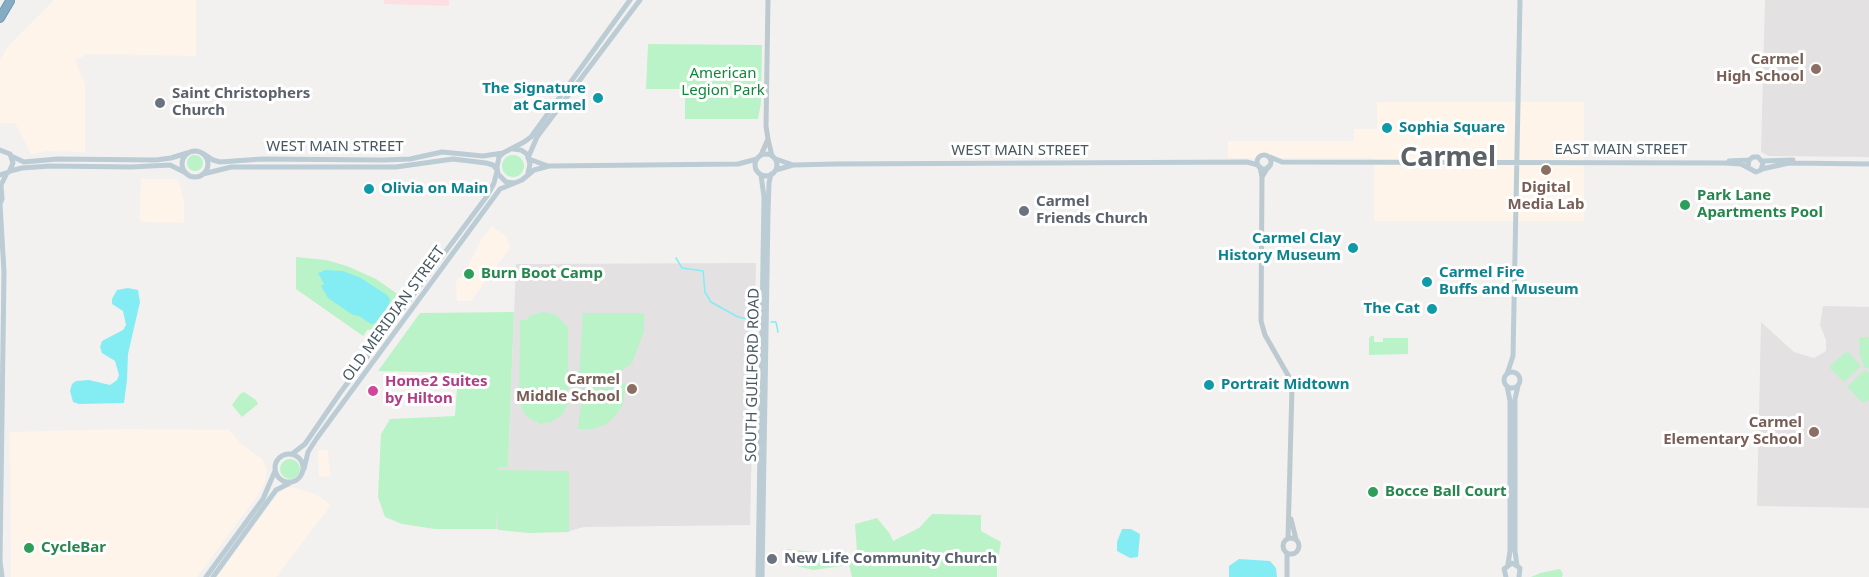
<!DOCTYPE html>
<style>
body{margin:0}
canvas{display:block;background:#f3f0f0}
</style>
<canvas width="1869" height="577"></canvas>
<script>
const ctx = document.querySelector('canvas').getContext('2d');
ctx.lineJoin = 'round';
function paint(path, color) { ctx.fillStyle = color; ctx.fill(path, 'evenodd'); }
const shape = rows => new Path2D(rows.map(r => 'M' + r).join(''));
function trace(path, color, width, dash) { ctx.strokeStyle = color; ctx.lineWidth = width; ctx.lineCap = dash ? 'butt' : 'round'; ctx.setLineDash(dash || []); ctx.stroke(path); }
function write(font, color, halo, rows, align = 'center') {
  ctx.font = font + ' "Noto Sans",sans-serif'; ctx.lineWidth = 6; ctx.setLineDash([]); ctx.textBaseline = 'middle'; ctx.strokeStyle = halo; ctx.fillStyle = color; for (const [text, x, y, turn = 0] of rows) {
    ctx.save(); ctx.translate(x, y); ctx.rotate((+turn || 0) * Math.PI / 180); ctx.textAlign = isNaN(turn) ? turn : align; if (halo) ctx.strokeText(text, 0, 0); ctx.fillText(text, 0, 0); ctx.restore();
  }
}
paint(shape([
 [54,0,196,0,196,56,88,54,75,60,85,84,85,152,47,151,31,154,15,123,0,123,0,60,9,45],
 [1377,102,1584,102,1584,221,1374,221,1374,158,1228,158,1228,141,1354,141,1354,129,1377,129],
 [141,179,176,179,179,182,184,202,184,223,145,222,140,220],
 [492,226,507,237,510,248,471,301,457,301,456,282,459,278,463,277,480,242],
 [129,429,229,430,241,444,262,459,267,469,265,482,258,495,197,577,11,577,10,432],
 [318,450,328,450,330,476,319,477],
 [291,487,315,494,331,505,276,577,217,577,277,495,285,488]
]), '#fef4e9');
paint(shape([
 [1765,0,1869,0,1869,157,1769,156,1761,152],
 [756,263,750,525,584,527,566,532,496,529,497,468,508,467,516,264],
 [1823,306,1869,307,1869,508,1757,506,1761,322,1794,352,1814,358,1826,351,1826,340,1820,325]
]), '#e4e1e2');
paint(shape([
 [384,0,449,0,449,6,384,4]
]), '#fddfe1');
paint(shape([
 [648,44,762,45,761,103,758,119,685,119,685,89,646,89],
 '502 166a11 11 0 1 1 22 0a11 11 0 1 1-22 0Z',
 '187 163a8 8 0 1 1 16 0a8 8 0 1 1-16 0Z',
 [296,257,326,260,347,266,376,279,402,297,380,328,367,330,363,336,296,289],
 [514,312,508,467,498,468,497,470,569,471,569,532,529,533,498,530,497,512,496,529,435,529,402,524,385,517,378,497,381,434,390,419,455,416,458,373,378,371,420,313],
 [542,312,555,314,568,327,568,404,562,415,551,422,540,424,529,418,524,413,519,401,520,320,526,320,530,316],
 [583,313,644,313,644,331,632,363,620,372,606,376,579,376],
 [1371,336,1374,336,1374,342,1383,342,1383,338,1408,338,1408,354,1369,355,1369,338],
 [1859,337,1869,337,1869,369,1864,367,1860,356],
 [1847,351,1861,366,1844,382,1829,367],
 [1865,370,1869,373,1869,400,1863,403,1847,387],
 [626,383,623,404,615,416,605,425,592,429,578,429,583,386],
 [244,392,256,400,258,404,242,417,232,405,240,394],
 '280 469a10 10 0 1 1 20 0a10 10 0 1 1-20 0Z',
 [932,514,981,515,981,531,1001,542,997,564,997,577,852,577,849,565,813,570,784,563,783,559,787,549,848,556,853,559,857,552,855,524,877,518,890,534,893,541,919,528],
 [1560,569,1563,574,1562,577,1531,577,1540,573]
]), '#bbf3c8');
paint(shape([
 [326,270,343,271,361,278,387,295,390,299,389,305,375,323,371,324,359,316,353,315,328,298,321,286,324,284,318,273],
 [128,288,138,290,140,302,128,354,127,380,124,403,79,404,73,402,70,391,72,384,76,381,89,380,110,385,117,380,119,375,115,361,102,353,100,347,102,341,123,330,126,325,123,311,112,304,112,299,117,290],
 [1122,529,1131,529,1140,534,1138,557,1130,558,1117,551,1117,542],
 [1239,559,1270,561,1276,568,1277,577,1229,577,1229,566]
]), '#84edf4');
trace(shape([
 [676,258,682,268,703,271,705,292,711,302,738,317,753,320],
 [771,322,776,322,778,332]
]), '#84edf4', 1.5);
const motorway = shape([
 [0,18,10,1]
]);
trace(motorway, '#6f97af', 10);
trace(shape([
 [768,0,766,126,768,139,772,156],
 [761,155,768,139],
 [1260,167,1262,177,1261,321,1265,335,1289,377,1292,387,1288,538],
 [1262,177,1268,167],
 [1291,519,1296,539],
 '1283 546a8 8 0 1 1 16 0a8 8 0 1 1-16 0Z',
 [1287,577,1287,553]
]), '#bccad0', 5);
trace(shape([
 [513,149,521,150,527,154,530,164,528,173],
 [0,150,10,154,13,163,9,172,0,175],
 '182 164a13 13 0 1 1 26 0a13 13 0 1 1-26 0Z',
 [204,154,213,160,220,162,262,159,383,160,410,159,442,152,483,156,503,153],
 '755 165a11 11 0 1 1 22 0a11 11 0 1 1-22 0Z',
 '1257 162a7 7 0 1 1 14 0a7 7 0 1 1-14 0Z',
 [11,156,24,162,57,159,156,160,171,158,187,153],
 [1270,157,1282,162,1725,163,1741,164,1756,172,1761,170,1763,163,1758,157,1753,157,1749,160,1748,167],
 [528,158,537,137,640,0],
 [529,159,548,166],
 [776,159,793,165],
 [1729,161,1749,160],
 [1762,161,1793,160],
 [1762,169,1789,163,1869,164],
 [776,170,793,165,835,164,1247,162,1258,165],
 [10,171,22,168,50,166,131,167,170,165,186,173],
 [203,174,231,167,396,167,453,159,486,163,493,165,497,170],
 [514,183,506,182,498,174,497,167,499,157,503,153,524,142,531,137,630,0],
 '1504 380a8 8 0 1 1 16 0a8 8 0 1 1-16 0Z',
 [1507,374,1513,356,1520,0],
 [1507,386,1510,401,1510,551,1508,564],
 '275 468a14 14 0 1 1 28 0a14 14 0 1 1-28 0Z',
 [292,454,305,444,340,393,487,196,494,183,497,171],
 [304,469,308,452,317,438,500,189,522,180,534,170,549,166,738,164,757,159],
 [1517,565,1515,551,1515,399,1518,386],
 [2,577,0,561,4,272,0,204,2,199,1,185,7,173],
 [206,577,263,499,275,471],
 [213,577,276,490,290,483],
 [758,577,764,197,761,175],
 [762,577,768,213,769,183,771,174],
 [1506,577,1504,569,1512,563,1520,568,1519,577]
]), '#bcccd5', 5);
trace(motorway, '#84acc3', 8);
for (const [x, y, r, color] of [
 [1816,69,6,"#8d6e63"],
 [598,98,6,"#0f9aa8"],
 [160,103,6,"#6b7280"],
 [1387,128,6,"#0f9aa8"],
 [1546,170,6,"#8d6e63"],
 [369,189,6,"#0f9aa8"],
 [1685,205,6,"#2e9e5b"],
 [1024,211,6,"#6b7280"],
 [1353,248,6,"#0f9aa8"],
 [469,274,6,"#2e9e5b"],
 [1427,282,6,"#0f9aa8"],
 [1432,309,6,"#0f9aa8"],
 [1209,385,6,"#0f9aa8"],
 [632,389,6,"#8d6e63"],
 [373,391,6,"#d1479c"],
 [1814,432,6,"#8d6e63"],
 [1373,492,6,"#2e9e5b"],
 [29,548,6,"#2e9e5b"],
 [772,559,6,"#6b7280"]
]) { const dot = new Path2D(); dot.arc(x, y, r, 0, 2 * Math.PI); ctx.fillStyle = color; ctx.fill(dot); trace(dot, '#fff', 2); }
write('bold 15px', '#785e54', '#fff', [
 ["Carmel",1804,60],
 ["High School",1804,77],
 ["Digital",1546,188,"center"],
 ["Media Lab",1546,205,"center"],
 ["Carmel",620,380],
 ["Middle School",620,397],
 ["Carmel",1802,423],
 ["Elementary School",1802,440]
], 'right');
write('15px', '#0f883a', '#fff', [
 ["American",723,74],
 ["Legion Park",723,91]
]);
write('bold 15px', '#0d838f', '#fff', [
 ["The Signature",586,89,"right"],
 ["at Carmel",586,106,"right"],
 ["Sophia Square",1399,128],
 ["Olivia on Main",381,189],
 ["Carmel Clay",1341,239,"right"],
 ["History Museum",1341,256,"right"],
 ["Carmel Fire",1439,273],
 ["Buffs and Museum",1439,290],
 ["The Cat",1420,309,"right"],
 ["Portrait Midtown",1221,385]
], 'left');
write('bold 15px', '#5b616d', '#fff', [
 ["Saint Christophers",172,94],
 ["Church",172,111],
 ["Carmel",1036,202],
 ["Friends Church",1036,219],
 ["New Life Community Church",784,559]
], 'left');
write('15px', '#46575f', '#fff', [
 ["WEST MAIN STREET",335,147],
 ["EAST MAIN STREET",1621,150],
 ["WEST MAIN STREET",1020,151],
 ["OLD MERIDIAN STREET",394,314,-54],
 ["SOUTH GUILFORD ROAD",753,375,-89]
]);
write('bold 15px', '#27864d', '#fff', [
 ["Park Lane",1697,196],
 ["Apartments Pool",1697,213],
 ["Burn Boot Camp",481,274],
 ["Bocce Ball Court",1385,492],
 ["CycleBar",41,548]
], 'left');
write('bold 15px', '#b23c85', '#fff', [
 ["Home2 Suites",385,382],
 ["by Hilton",385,399]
], 'left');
write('bold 27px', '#5c6266', '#fff', [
 ["Carmel",1448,158]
]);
</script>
